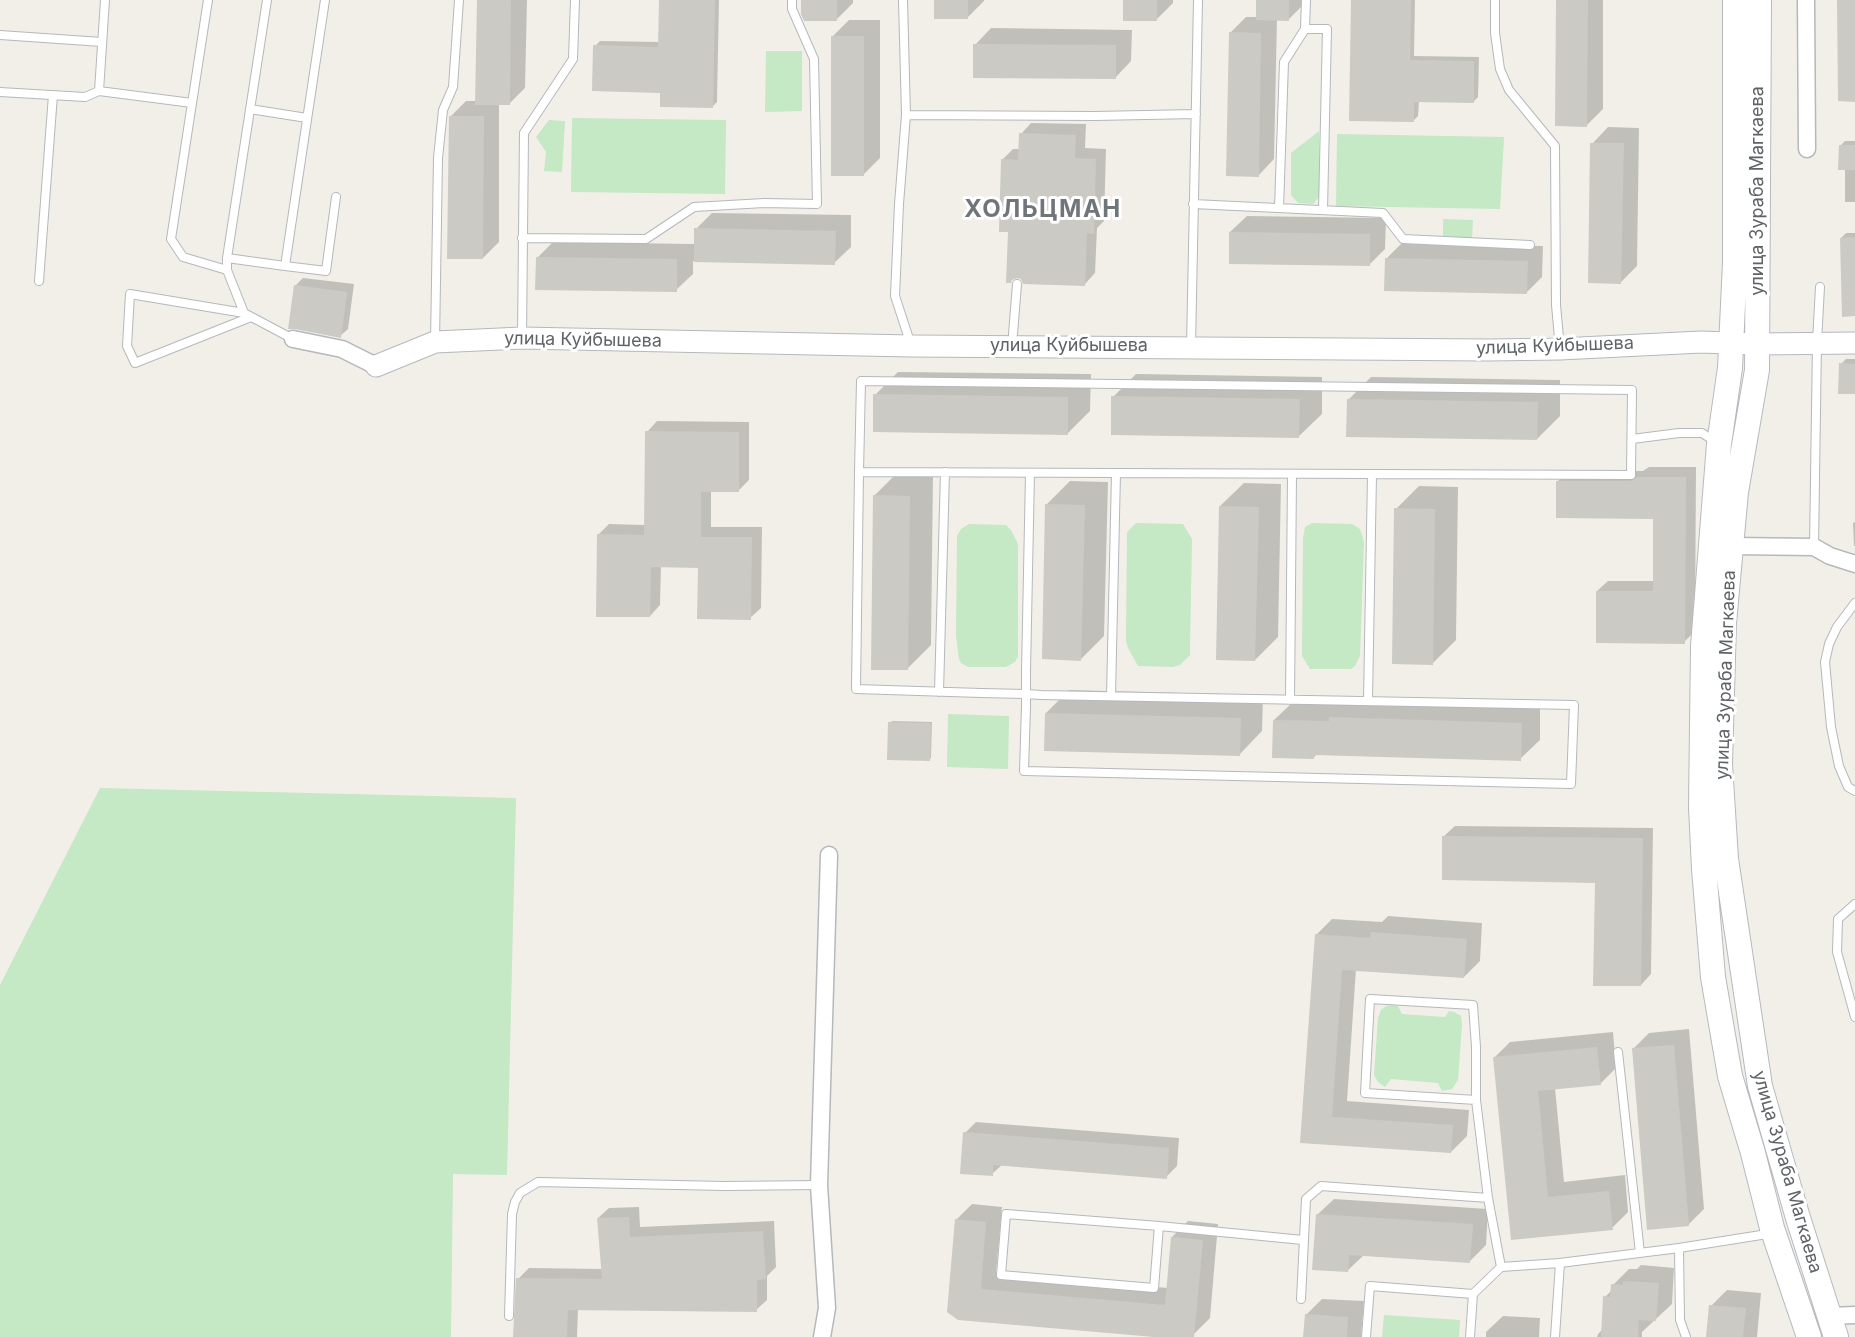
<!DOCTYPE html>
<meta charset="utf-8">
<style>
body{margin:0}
canvas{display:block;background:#f1efe8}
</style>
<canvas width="1855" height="1337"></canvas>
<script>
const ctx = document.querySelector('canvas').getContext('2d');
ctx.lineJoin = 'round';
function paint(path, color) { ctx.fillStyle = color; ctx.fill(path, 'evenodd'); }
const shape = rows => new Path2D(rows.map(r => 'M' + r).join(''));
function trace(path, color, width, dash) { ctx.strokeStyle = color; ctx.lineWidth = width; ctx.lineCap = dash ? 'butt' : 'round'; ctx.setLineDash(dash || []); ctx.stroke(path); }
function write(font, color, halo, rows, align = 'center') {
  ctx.font = font + ' Inter,sans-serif'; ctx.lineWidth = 6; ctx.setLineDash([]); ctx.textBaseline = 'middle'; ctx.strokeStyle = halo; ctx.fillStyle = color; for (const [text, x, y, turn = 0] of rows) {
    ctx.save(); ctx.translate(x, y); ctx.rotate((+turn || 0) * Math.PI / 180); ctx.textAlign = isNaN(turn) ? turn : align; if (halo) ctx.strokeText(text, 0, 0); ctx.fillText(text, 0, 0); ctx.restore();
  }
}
paint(shape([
 [766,51,802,51,802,111,765,112],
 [572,118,726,120,725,194,571,192],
 [549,120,565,121,562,172,544,171,546,152,536,137],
 [1319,131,1319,197,1313,204,1298,203,1291,195,1291,153],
 [1337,134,1504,137,1500,209,1336,206],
 [1443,219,1473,220,1472,239,1443,238],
 [1136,523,1183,524,1192,539,1190,647,1190,655,1180,665,1173,667,1138,666,1128,648,1126,641,1127,532],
 [1312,523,1352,524,1360,529,1364,542,1360,656,1355,666,1351,669,1310,669,1302,656,1303,538,1305,527],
 [969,524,1006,525,1011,530,1018,544,1018,656,1015,662,1006,667,968,667,961,663,959,659,956,636,957,536,961,529],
 [948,714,1009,716,1008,769,947,767],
 [100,788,516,798,507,1175,453,1174,451,1337,0,1337,0,985],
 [1393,1005,1398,1006,1402,1014,1445,1017,1449,1011,1454,1012,1461,1016,1462,1025,1458,1080,1452,1089,1442,1091,1438,1083,1391,1079,1385,1087,1378,1082,1374,1075,1378,1018,1381,1010,1386,1006],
 [1384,1315,1460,1320,1459,1337,1382,1337]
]), '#c5e8c5');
paint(shape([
 [478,0,527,0,525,88,509,104,499,104,499,242,483,258,450,117,466,101,477,101],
 [660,0,719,0,717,102,712,107,595,46,600,41,659,42],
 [803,0,853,0,853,3,837,19],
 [935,0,984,0,984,1,968,17],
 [1125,0,1173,0,1173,3,1157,19],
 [1258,0,1304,0,1304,4,1288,20,1277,19,1274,159,1258,176,1230,33,1246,17,1257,17],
 [1353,0,1415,0,1414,56,1479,57,1478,97,1473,102,1419,101,1418,116,1413,121],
 [1558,0,1603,0,1603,109,1587,125],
 [849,20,880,20,880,158,864,174,833,36],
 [991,28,1132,30,1131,61,1115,78,975,45],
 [1031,123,1086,124,1085,148,1106,149,1104,221,1097,228,1095,273,1085,284,1009,231,1002,160,1013,149,1020,149,1021,134],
 [1608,127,1639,128,1637,266,1621,282,1592,144],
 [1845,141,1855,141,1855,202,1845,202,1845,168,1840,146],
 [712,213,851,215,851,247,834,263,693,261,693,274,676,290,537,258,553,242,695,244,696,229],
 [1247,216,1386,218,1385,249,1369,265,1230,232],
 [1846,233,1855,233,1855,315,1841,238],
 [1402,243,1543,246,1542,277,1526,293,1386,259],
 [303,278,354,284,348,329,340,336,295,286],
 [1846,359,1855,359,1855,393,1841,364],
 [898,372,1091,374,1090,411,1067,434,875,395],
 [1136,374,1322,377,1322,414,1298,437,1113,397],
 [1371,377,1560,380,1560,416,1537,439,1348,400],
 [657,421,749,422,749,480,738,491,711,490,711,527,762,527,761,608,750,618,699,567,661,566,660,605,650,616,598,535,609,524,645,525,647,432],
 [1649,467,1696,467,1695,631,1684,642,1597,591,1608,581,1654,581,1655,517,1557,482,1568,471,1643,471],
 [897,473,933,473,931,645,908,668,874,496],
 [1070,481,1108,482,1104,636,1081,659,1047,504],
 [1244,483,1281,484,1278,637,1255,660,1220,506],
 [1419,486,1458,487,1456,640,1433,663,1396,509],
 [1855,522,1855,546,1854,546,1853,523],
 [1069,690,1263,695,1262,731,1239,755,1046,713],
 [1294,701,1540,704,1540,740,1520,759,1317,754,1314,757,1274,720],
 [892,721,932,722,931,758,929,760,890,723],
 [1455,826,1653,828,1651,974,1641,985,1596,881,1444,836],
 [1388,916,1482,923,1480,961,1464,977,1356,969,1347,1101,1469,1110,1467,1136,1451,1152,1302,1142,1316,935,1332,919,1382,922],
 [1689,1029,1704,1209,1688,1225,1633,1049,1649,1033],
 [1613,1032,1616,1068,1600,1084,1555,1088,1564,1182,1625,1175,1628,1212,1612,1228,1512,1238,1494,1058,1510,1042],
 [976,1122,1179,1138,1177,1166,1166,1177,1003,1164,992,1174,965,1133],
 [1334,1199,1488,1209,1486,1245,1470,1261,1364,1255,1347,1271,1317,1215],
 [972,1204,1002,1207,996,1273,1168,1288,1172,1237,1188,1221,1218,1224,1210,1318,1193,1335,1171,1337,959,1318,956,1220],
 [639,1207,640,1227,774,1221,776,1267,767,1276,767,1300,756,1310,578,1309,577,1337,515,1337,518,1279,529,1268,603,1269,598,1218,609,1208],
 [1641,1265,1674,1268,1672,1304,1642,1332,1642,1337,1597,1337,1598,1334,1603,1329,1605,1297,1612,1290,1613,1285,1629,1269,1637,1269],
 [1727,1290,1761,1293,1757,1337,1708,1337,1711,1306],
 [1322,1299,1364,1301,1361,1337,1305,1337,1306,1315],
 [1503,1316,1540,1318,1539,1337,1486,1337,1486,1332]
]), '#0003');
paint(shape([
 [477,0,511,0,510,105,475,105],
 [659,0,715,0,713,108,660,107,660,93,592,91,593,45,658,47],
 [801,0,837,0,837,21,804,21,801,14],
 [934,0,968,0,968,19,934,19],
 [1123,0,1157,0,1157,21,1123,21],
 [1256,0,1289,0,1289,21,1256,20],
 [1351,0,1411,0,1410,60,1474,61,1474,103,1414,102,1414,122,1349,121],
 [1556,0,1588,0,1587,127,1555,126],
 [1837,0,1855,0,1855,102,1838,101],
 [1229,32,1261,33,1259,177,1226,176],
 [831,36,864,36,864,176,831,176],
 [973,44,1116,45,1116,79,973,78],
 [449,116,484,116,483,259,447,259],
 [1019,133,1076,135,1075,158,1096,159,1094,234,1087,233,1085,286,1023,284,1021,279,1017,278,1012,280,1011,283,1006,283,1008,232,999,232,1001,159,1018,160],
 [1590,143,1624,143,1621,284,1588,283],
 [1839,145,1855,145,1855,170,1838,170],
 [694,228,836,231,835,265,694,262],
 [1229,232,1370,234,1370,266,1229,264],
 [1855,237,1855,316,1842,317,1840,238],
 [536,257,677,259,677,292,535,290],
 [1385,258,1528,261,1527,294,1384,291],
 [294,285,347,292,341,338,295,329,288,329],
 [1839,363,1855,364,1855,394,1838,394],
 [873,394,1068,397,1068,435,873,432],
 [1111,396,1300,399,1299,438,1111,435],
 [1347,399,1538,402,1537,440,1346,437],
 [645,431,739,432,739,492,701,492,701,537,752,537,751,620,697,619,698,568,651,567,650,617,596,617,597,534,644,535],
 [1637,477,1686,477,1685,644,1596,643,1596,591,1653,591,1653,519,1556,518,1556,481,1631,481],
 [873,495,910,496,908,670,871,670],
 [1045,504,1085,505,1081,661,1042,659],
 [1219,506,1259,507,1255,661,1216,660],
 [1394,508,1435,509,1433,665,1392,664],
 [1045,713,1241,718,1240,756,1044,751],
 [1329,717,1522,723,1521,761,1314,755,1314,759,1272,758,1273,720,1329,721],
 [888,722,931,723,930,761,887,760],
 [1442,836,1643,838,1641,986,1593,986,1595,883,1442,880],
 [1371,932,1467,939,1464,978,1342,970,1332,1117,1453,1125,1451,1153,1300,1143,1315,934,1370,938],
 [1674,1045,1689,1226,1647,1230,1632,1048],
 [1597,1047,1601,1085,1538,1091,1548,1197,1609,1191,1613,1230,1511,1240,1493,1057],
 [963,1132,1169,1148,1167,1179,993,1165,993,1176,960,1174],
 [1316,1214,1473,1224,1470,1263,1349,1255,1348,1272,1312,1270],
 [629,1217,630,1237,763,1231,766,1279,757,1280,757,1312,568,1310,567,1337,513,1337,516,1278,602,1279,597,1218],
 [955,1219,986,1222,981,1289,1165,1305,1171,1237,1203,1240,1194,1337,1154,1337,958,1320,947,1312],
 [1623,1281,1659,1283,1656,1321,1639,1320,1638,1337,1601,1337,1603,1296,1610,1297,1611,1284,1623,1285],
 [1709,1305,1746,1308,1743,1337,1706,1337],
 [1305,1314,1348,1317,1347,1337,1303,1337]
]), '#cccac5');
const service = shape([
 [208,0,171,239,183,257,227,270],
 [903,0,906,115,899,204,895,296,911,345],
 [1495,0,1495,33,1500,69,1509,90,1555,146,1556,305,1560,349],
 [1305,29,1327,29,1323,210],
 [0,35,102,42],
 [99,91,105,0],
 [0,92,85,97,99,91,192,103],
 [250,109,307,118],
 [906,115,1095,116,1196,114],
 [1193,204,1383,213,1403,239,1530,245],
 [1279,208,1284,62,1305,29,1306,0],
 [522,238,646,239,694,207,764,203,817,204,814,59,792,9,792,0],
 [227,258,267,0],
 [285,266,326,271,336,197],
 [39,281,53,95],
 [244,313,130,294,127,346,135,363,251,317],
 [1013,334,1017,284],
 [522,338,524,133,573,59,575,0],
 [293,339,244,313,227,270,227,258,285,266,325,0],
 [435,342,438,158,443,110,453,87,459,0],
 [1191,347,1198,0],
 [1632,439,1679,433,1702,433,1716,442],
 [859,472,1631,475,1632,390,861,381,859,472,856,689,981,693,1026,694,1041,695,1574,705,1571,784,1024,771,1026,706,1026,672,1029,522,1030,473],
 [1814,547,1817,342,1820,287],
 [1855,603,1837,627,1829,644,1825,662,1831,727,1839,766,1848,787,1855,791],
 [939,692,945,472],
 [1111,696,1116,473],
 [1290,700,1292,474],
 [1368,701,1372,474],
 [1855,904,1838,919,1837,952,1855,1017],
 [1370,999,1473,1005,1476,1047,1476,1100,1365,1093,1370,999],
 [1618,1052,1640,1253],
 [1476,1100,1488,1198,1501,1267],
 [1159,1226,1154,1288,1001,1275,1006,1214,1159,1226,1303,1240],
 [1679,1248,1680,1320,1686,1337],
 [1473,1294,1501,1267,1560,1263],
 [1301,1299,1306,1199,1321,1186,1488,1198],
 [509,1316,512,1214,515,1202,520,1193,538,1182,724,1186,819,1185],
 [1366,1337,1370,1286,1473,1294,1470,1337],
 [1555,1337,1560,1263,1679,1248,1761,1235,1770,1229]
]);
const minor = shape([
 [1806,0,1807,149],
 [293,339,342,349,376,366],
 [1732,546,1814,547,1830,556,1855,564],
 [1830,1316,1855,1315],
 [822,1337,827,1308,819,1185,829,855]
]);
const tertiary = shape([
 [376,366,435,342,522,338,911,346,1489,350,1560,349,1701,342,1757,344,1855,343]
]);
const secondary = shape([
 [1735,0,1735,262,1730,368,1719,444,1703,646,1701,807,1704,869,1713,977,1730,1076,1753,1153,1772,1228,1809,1337],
 [1759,0,1757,370,1736,492,1724,623,1720,764,1726,859,1760,1086,1798,1218,1836,1337]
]);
trace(service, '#b5b8bc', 10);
trace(minor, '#b5b8bc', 19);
trace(tertiary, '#b5b8bc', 23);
trace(secondary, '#b6babf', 26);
trace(service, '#fff', 8);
trace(minor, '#fff', 16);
trace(tertiary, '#fff', 21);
trace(secondary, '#fff', 24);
write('18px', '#5f6368', '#fff', [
 ["улица Зураба Магкаева",1758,191,-90],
 ["улица Куйбышева",583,340,1],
 ["улица Куйбышева",1069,346],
 ["улица Куйбышева",1555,346,-2],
 ["улица Зураба Магкаева",1726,675,-88],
 ["улица Зураба Магкаева",1787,1172,74]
]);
ctx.letterSpacing = '1.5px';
write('bold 24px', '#70757a', '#fff', [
 ["ХОЛЬЦМАН",1043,210]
]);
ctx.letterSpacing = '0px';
</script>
